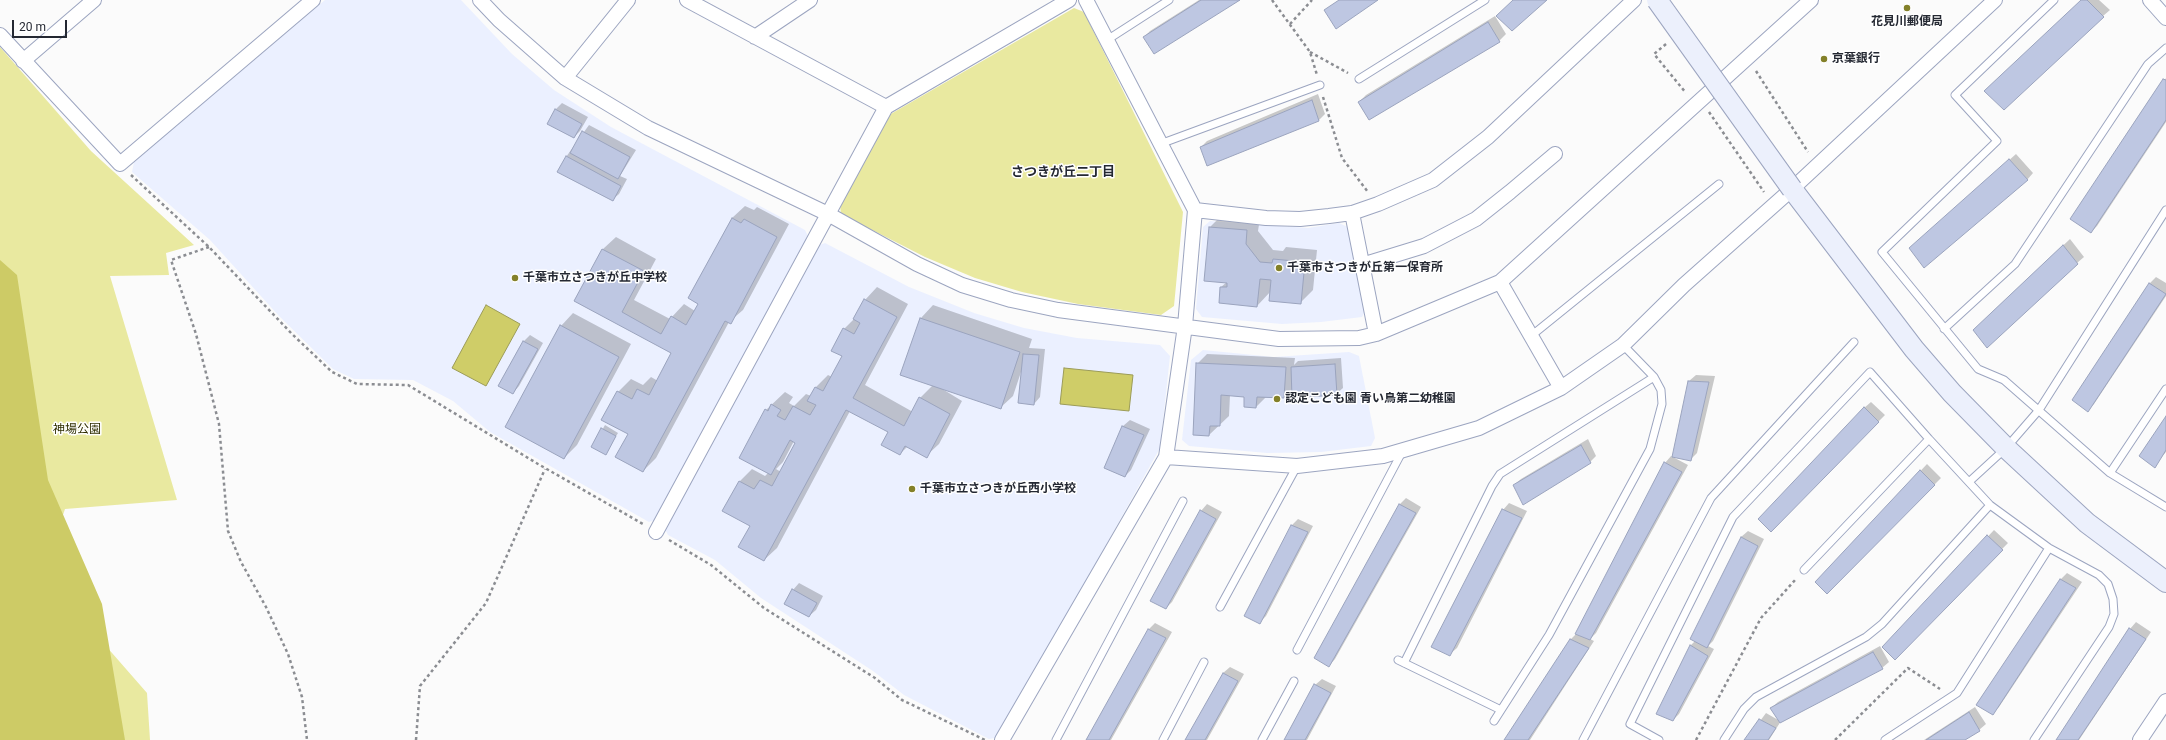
<!DOCTYPE html>
<meta charset="utf-8">
<style>
body{margin:0}
#map{position:relative;width:2166px;height:740px;overflow:hidden;background:#fbfbfb;font-family:Roboto,sans-serif}
canvas{display:block}
.scale{position:absolute;left:12px;top:20px;width:55px;height:18px;box-sizing:border-box;border:2px solid #242832;border-top:0;padding-left:5px;font-size:12px;line-height:14px;white-space:nowrap;color:#242832;-webkit-text-stroke:3px #fff;paint-order:stroke}
</style>
<div id="map">
<canvas width="2166" height="740"></canvas>
<div class="scale">20 m</div>
</div>
<script>
const ctx = document.querySelector('canvas').getContext('2d');
ctx.lineJoin = 'round';
function paint(path, color) { ctx.fillStyle = color; ctx.fill(path, 'evenodd'); }
const shape = rows => new Path2D(rows.map(r => 'M' + r).join(''));
function trace(path, color, width, dash) { ctx.strokeStyle = color; ctx.lineWidth = width; ctx.lineCap = dash ? 'butt' : 'round'; ctx.setLineDash(dash || []); ctx.stroke(path); }
function write(font, color, halo, rows, align = 'center') {
  ctx.font = font + ' Roboto,"Noto Sans JP",sans-serif'; ctx.lineWidth = 3; ctx.setLineDash([]); ctx.textBaseline = 'middle'; ctx.strokeStyle = halo; ctx.fillStyle = color; for (const [text, x, y, turn = 0] of rows) {
    ctx.save(); ctx.translate(x, y); ctx.rotate((+turn || 0) * Math.PI / 180); ctx.textAlign = isNaN(turn) ? turn : align; if (halo) ctx.strokeText(text, 0, 0); ctx.fillText(text, 0, 0); ctx.restore();
  }
}
paint(shape([
 [325,0,461,0,512,54,554,90,611,127,805,230,808,236,655,520,649,522,490,432,453,401,413,380,354,379,333,369,279,316,210,240,132,172,134,162],
 [1210,221,1308,228,1339,223,1350,228,1366,309,1362,317,1321,322,1282,324,1202,317,1196,309,1203,227],
 [825,243,909,287,974,313,1024,328,1077,338,1160,345,1170,356,1160,448,999,737,989,739,904,695,873,671,761,598,715,560,668,535,665,529,817,246],
 [1203,350,1274,357,1349,352,1359,356,1375,438,1371,446,1321,452,1267,453,1189,446,1182,440,1191,360]
]), '#ebf0ff');
paint(shape([
 [1074,8,1084,12,1183,212,1174,306,1161,315,1078,304,1022,292,975,278,925,257,841,214,840,205,889,115],
 [0,47,91,151,194,245,166,253,169,275,110,276,177,500,65,509,43,574,147,693,150,740,0,740]
]), '#e9e9a0');
paint(shape([
 [0,260,17,275,48,480,102,604,125,740,0,740]
]), '#cdcb66');
const water = shape([
 [486,305,520,324,486,386,452,368,486,305],
 [1064,368,1133,375,1129,411,1060,404,1064,368]
]);
paint(water, '#cfcd68');
trace(water, '#9c9c58', 1);
paint(shape([
 [1199,0,1239,0,1144,37,1150,31],
 [2082,0,2099,0,2110,10,2103,16],
 [1495,16,1506,34,1499,41,1370,118,1359,102,1366,95],
 [2166,78,2166,122,2097,226,2091,232],
 [1318,94,1325,114,1318,121,1201,147,1207,141],
 [562,103,588,117,580,131,574,137,548,123,556,109],
 [589,125,636,150,620,176,627,179,619,194,612,200,566,157],
 [2016,154,2033,173,2027,180,1917,242],
 [745,206,754,210,757,207,789,224,743,310,729,322,656,458,643,471,629,434,603,420,618,392,631,379,643,385,651,377,658,381,673,353,575,301,603,249,616,237,656,259,634,300,670,319,684,304,695,311,699,304,689,298,732,218],
 [1222,215,1260,218,1258,231,1273,250,1283,251,1286,247,1317,250,1313,290,1300,303,1271,291,1257,306,1221,287,1227,282,1210,227],
 [2070,239,2084,257,2077,263,1981,323],
 [2156,277,2166,283,2166,296,2094,404,2088,410,2149,284],
 [877,287,908,304,865,385,913,412,920,398,933,385,901,375,921,318,933,305,1032,339,1029,348,1045,349,1040,397,1034,404,1021,372,1013,396,1000,408,939,387,962,401,939,444,926,456,908,446,900,454,889,432,850,411,777,548,764,560,751,526,740,481,752,469,765,476,768,473,766,410,785,392,793,397,789,403,794,406,806,394,811,396,816,387,828,375,832,377,843,356,844,329,855,318,865,300],
 [794,441,796,442,781,472,776,469,783,462],
 [573,313,631,344,577,445,564,458,561,326],
 [530,335,543,343,519,386,513,393,523,342],
 [1207,354,1295,358,1294,365,1298,361,1341,358,1343,388,1336,394,1293,388,1284,397,1266,397,1256,407,1245,396,1230,395,1229,416,1209,435,1197,364],
 [1696,375,1715,376,1697,453,1690,460,1689,381],
 [1871,402,1885,415,1771,530,1864,408],
 [2166,417,2166,452,2154,466],
 [1130,420,1150,429,1131,470,1125,476,1105,467,1123,426],
 [605,425,618,433,606,453,593,446],
 [1588,439,1596,456,1590,462,1514,485,1521,479],
 [1671,456,1688,465,1596,633,1590,639,1594,641,1530,740,1505,740,1571,639,1577,633,1665,463],
 [1927,464,1941,478,1827,593,1816,582],
 [1406,498,1421,507,1335,659,1329,666,1316,658,1400,504],
 [1509,503,1527,511,1457,648,1450,654,1503,510],
 [1207,504,1222,512,1172,602,1166,608,1201,511],
 [1298,519,1313,526,1266,616,1259,623,1292,525],
 [1994,530,2008,543,1895,658,1884,647],
 [1748,531,1764,539,1713,641,1708,646,1714,649,1679,714,1673,720,1690,646,1695,641,1741,537],
 [2067,573,2082,582,1999,707,1992,713,1978,705,2061,579],
 [799,583,823,596,816,610,809,616,793,590],
 [2136,622,2151,632,2079,740,2057,740,2130,629],
 [1155,623,1172,632,1111,740,1088,740,1149,629],
 [1880,646,1889,662,1882,668,1781,721,1769,740,1746,740,1766,713,1780,721,1771,708,1778,702],
 [1230,667,1244,674,1207,740,1187,740,1223,673],
 [1322,679,1336,686,1307,740,1285,740,1315,685],
 [1975,707,1986,724,1979,730,1963,740,1924,740]
]), '#0003');
const building = shape([
 [1201,0,1240,0,1154,54,1143,37,1201,0],
 [1339,0,1378,0,1336,29,1324,10,1339,0],
 [1513,0,1547,0,1512,31,1496,16,1513,0],
 [2081,0,2087,0,2104,17,2004,110,1984,91,2081,0],
 [1488,22,1500,42,1369,120,1358,102,1488,22],
 [2163,79,2166,80,2166,120,2091,233,2070,219,2163,79],
 [1312,100,1319,121,1207,166,1200,147,1312,100],
 [555,109,582,124,574,138,547,124,555,109],
 [582,131,630,157,618,179,570,153,582,131],
 [566,156,621,186,613,201,557,172,566,156],
 [2009,159,2028,180,1924,268,1909,248,2009,159],
 [732,218,741,223,744,219,777,237,731,324,725,321,643,472,615,457,628,434,601,420,617,391,632,399,637,389,649,395,671,353,574,301,602,249,644,271,622,312,661,334,671,316,686,325,698,304,688,298,732,218],
 [1209,227,1247,230,1246,244,1260,262,1272,263,1273,259,1305,262,1301,304,1269,301,1271,280,1260,279,1257,307,1219,303,1220,287,1227,287,1227,283,1204,281,1209,227],
 [2063,245,2078,264,1987,348,1973,330,2063,245],
 [2149,283,2166,294,2088,412,2072,400,2149,283],
 [864,299,897,317,853,398,904,426,919,397,950,414,927,458,905,446,900,455,881,445,888,432,846,410,764,561,738,547,750,526,722,511,739,481,754,489,760,480,772,486,795,443,790,440,771,475,739,458,765,409,768,411,771,404,781,410,777,416,785,420,793,406,810,415,816,405,807,401,815,387,823,391,842,356,831,351,843,328,854,334,860,323,853,319,864,299],
 [920,318,1020,352,1001,409,900,375,920,318],
 [560,325,619,357,564,459,505,427,560,325],
 [523,341,538,349,513,394,498,386,523,341],
 [1023,354,1039,355,1034,405,1018,403,1023,354],
 [1196,363,1286,367,1284,398,1257,397,1256,408,1244,407,1244,397,1221,395,1220,426,1210,426,1209,436,1193,435,1196,363],
 [1335,364,1337,395,1292,398,1291,367,1335,364],
 [1688,381,1709,382,1691,461,1672,457,1688,381],
 [1864,407,1879,422,1771,532,1758,519,1864,407],
 [2166,416,2166,450,2155,468,2139,456,2166,416],
 [1122,426,1144,435,1125,477,1104,468,1122,426],
 [601,428,616,436,606,455,591,447,601,428],
 [1581,445,1591,463,1523,505,1513,485,1581,445],
 [1664,462,1682,472,1590,640,1575,634,1664,462],
 [1920,470,1935,485,1827,594,1815,582,1920,470],
 [1399,504,1416,513,1329,667,1314,658,1399,504],
 [1502,509,1522,518,1450,656,1431,647,1502,509],
 [1200,510,1216,519,1166,609,1150,601,1200,510],
 [1291,525,1308,532,1260,624,1244,616,1291,525],
 [1987,535,2003,550,1895,660,1882,647,1987,535],
 [1741,537,1758,546,1707,648,1690,639,1741,537],
 [2060,579,2076,588,1993,715,1976,705,2060,579],
 [792,589,817,603,809,617,784,604,792,589],
 [2129,628,2146,639,2078,740,2056,740,2129,628],
 [1148,629,1166,638,1109,740,1086,740,1148,629],
 [1570,639,1589,648,1528,740,1504,740,1570,639],
 [1690,645,1708,656,1673,721,1656,714,1690,645],
 [1873,652,1883,669,1780,723,1770,708,1873,652],
 [1223,673,1238,681,1205,740,1185,740,1223,673],
 [1314,684,1331,693,1305,740,1284,740,1314,684],
 [1969,712,1980,731,1965,740,1926,740,1969,712],
 [1759,719,1776,728,1768,740,1744,740,1759,719]
]);
paint(building, '#bec7e2');
trace(building, '#9ba4be', 1);
const lane = shape([
 [2054,0,1955,95,1997,141,1882,252,1978,369,2004,380,2110,473,2166,507],
 [1107,40,1169,0],
 [1359,79,1485,0],
 [1160,144,1320,85],
 [1944,329,2015,264,2148,64,2166,48],
 [1531,336,1719,184],
 [2110,473,2166,389],
 [1970,481,2006,448,2039,410,2166,210],
 [1804,570,1929,439],
 [1220,607,1297,466],
 [1297,650,1402,452],
 [1398,660,1501,710],
 [1404,663,1492,486,1500,474,1654,377],
 [1494,721,1549,635,1650,449,1662,404,1661,390,1654,377,1623,345],
 [1056,740,1183,501],
 [1163,740,1204,662],
 [1262,740,1294,681],
 [1583,740,1711,498,1854,342],
 [1659,740,1630,724,1733,517,1870,372,1929,439,1990,505,2049,548,2099,575,2108,584,2113,599,2114,614,2109,627,2034,740],
 [1724,740,1744,709,1756,697,1866,637,1882,624,1990,505],
 [1885,740,1957,693,2049,548]
]);
const street = shape([
 [480,0,499,20,565,78,648,128,828,214,917,264,962,285,1011,300,1058,310,1279,339,1359,338,1376,334,1500,282,1811,0],
 [687,0,886,107],
 [2150,0,2166,18],
 [0,35,120,164,313,0],
 [755,37,810,0],
 [23,61,94,0],
 [565,78,628,0],
 [1195,210,1266,218,1300,219,1329,216,1352,213,1378,204,1433,180,1488,137,1634,0],
 [1352,213,1376,334],
 [1362,265,1424,246,1476,219,1510,192,1555,154],
 [1500,282,1561,388],
 [1166,457,1297,466,1383,456,1479,428,1561,388,1623,345,1684,285,1792,189,1995,0],
 [656,532,886,107,1069,0],
 [1002,740,1166,457,1185,326,1195,210,1086,0],
 [2140,740,2166,701]
]);
const secondary = shape([
 [1792,189,1914,349,1952,393,2006,448,2087,523,2166,582]
]);
trace(lane, '#9ca5c0', 9);
trace(street, '#9ca5c0', 16);
trace(secondary, '#9ca5c0', 22);
trace(shape([
 [1272,0,1310,52,1317,75],
 [1290,24,1312,0],
 [1666,44,1654,54,1686,93],
 [1310,52,1348,73],
 [1756,71,1808,152],
 [1323,97,1342,158,1368,192],
 [1709,112,1764,192],
 [131,175,209,247,292,334,332,372,357,384,408,385,538,464,643,524],
 [209,247,171,260,196,334,219,424,228,531,241,562,266,607,288,654,302,697,307,740],
 [669,540,711,565,764,608,875,678,902,700,985,740],
 [416,740,420,686,486,603,545,469],
 [1696,740,1761,618,1796,579],
 [1835,740,1908,668,1940,689]
]), '#8b8d92', 2.5, [3, 3]);
trace(lane, '#fff', 7);
trace(street, '#fff', 14);
trace(secondary, '#ecf0fc', 20);
const secondaryBridge = shape([
 [1657,0,1792,189]
]);
trace(secondaryBridge, '#9ca5c0', 22, []);
trace(secondaryBridge, '#ecf0fc', 20);
for (const [x, y, r, color] of [
 [1907,8,4,"#838029"],
 [1824,59,4,"#838029"],
 [1279,268,4,"#838029"],
 [515,278,4,"#838029"],
 [1277,399,4,"#838029"],
 [912,489,4,"#838029"]
]) { const dot = new Path2D(); dot.arc(x, y, r, 0, 2 * Math.PI); ctx.fillStyle = color; ctx.fill(dot); trace(dot, '#fff', 1.5); }
write('bold 12px', '#242832', '#fff', [
 ["花見川郵便局",1907,22,"center"],
 ["京葉銀行",1832,59],
 ["千葉市さつきが丘第一保育所",1287,268],
 ["千葉市立さつきが丘中学校",523,278],
 ["認定こども園 青い鳥第二幼稚園",1285,399],
 ["千葉市立さつきが丘西小学校",920,489]
], 'left');
write('12px', '#302f02', '#fff', [
 ["神場公園",77,430]
]);
write('bold 13px', '#242832', '#fff', [
 ["さつきが丘二丁目",1063,173]
]);
</script>
